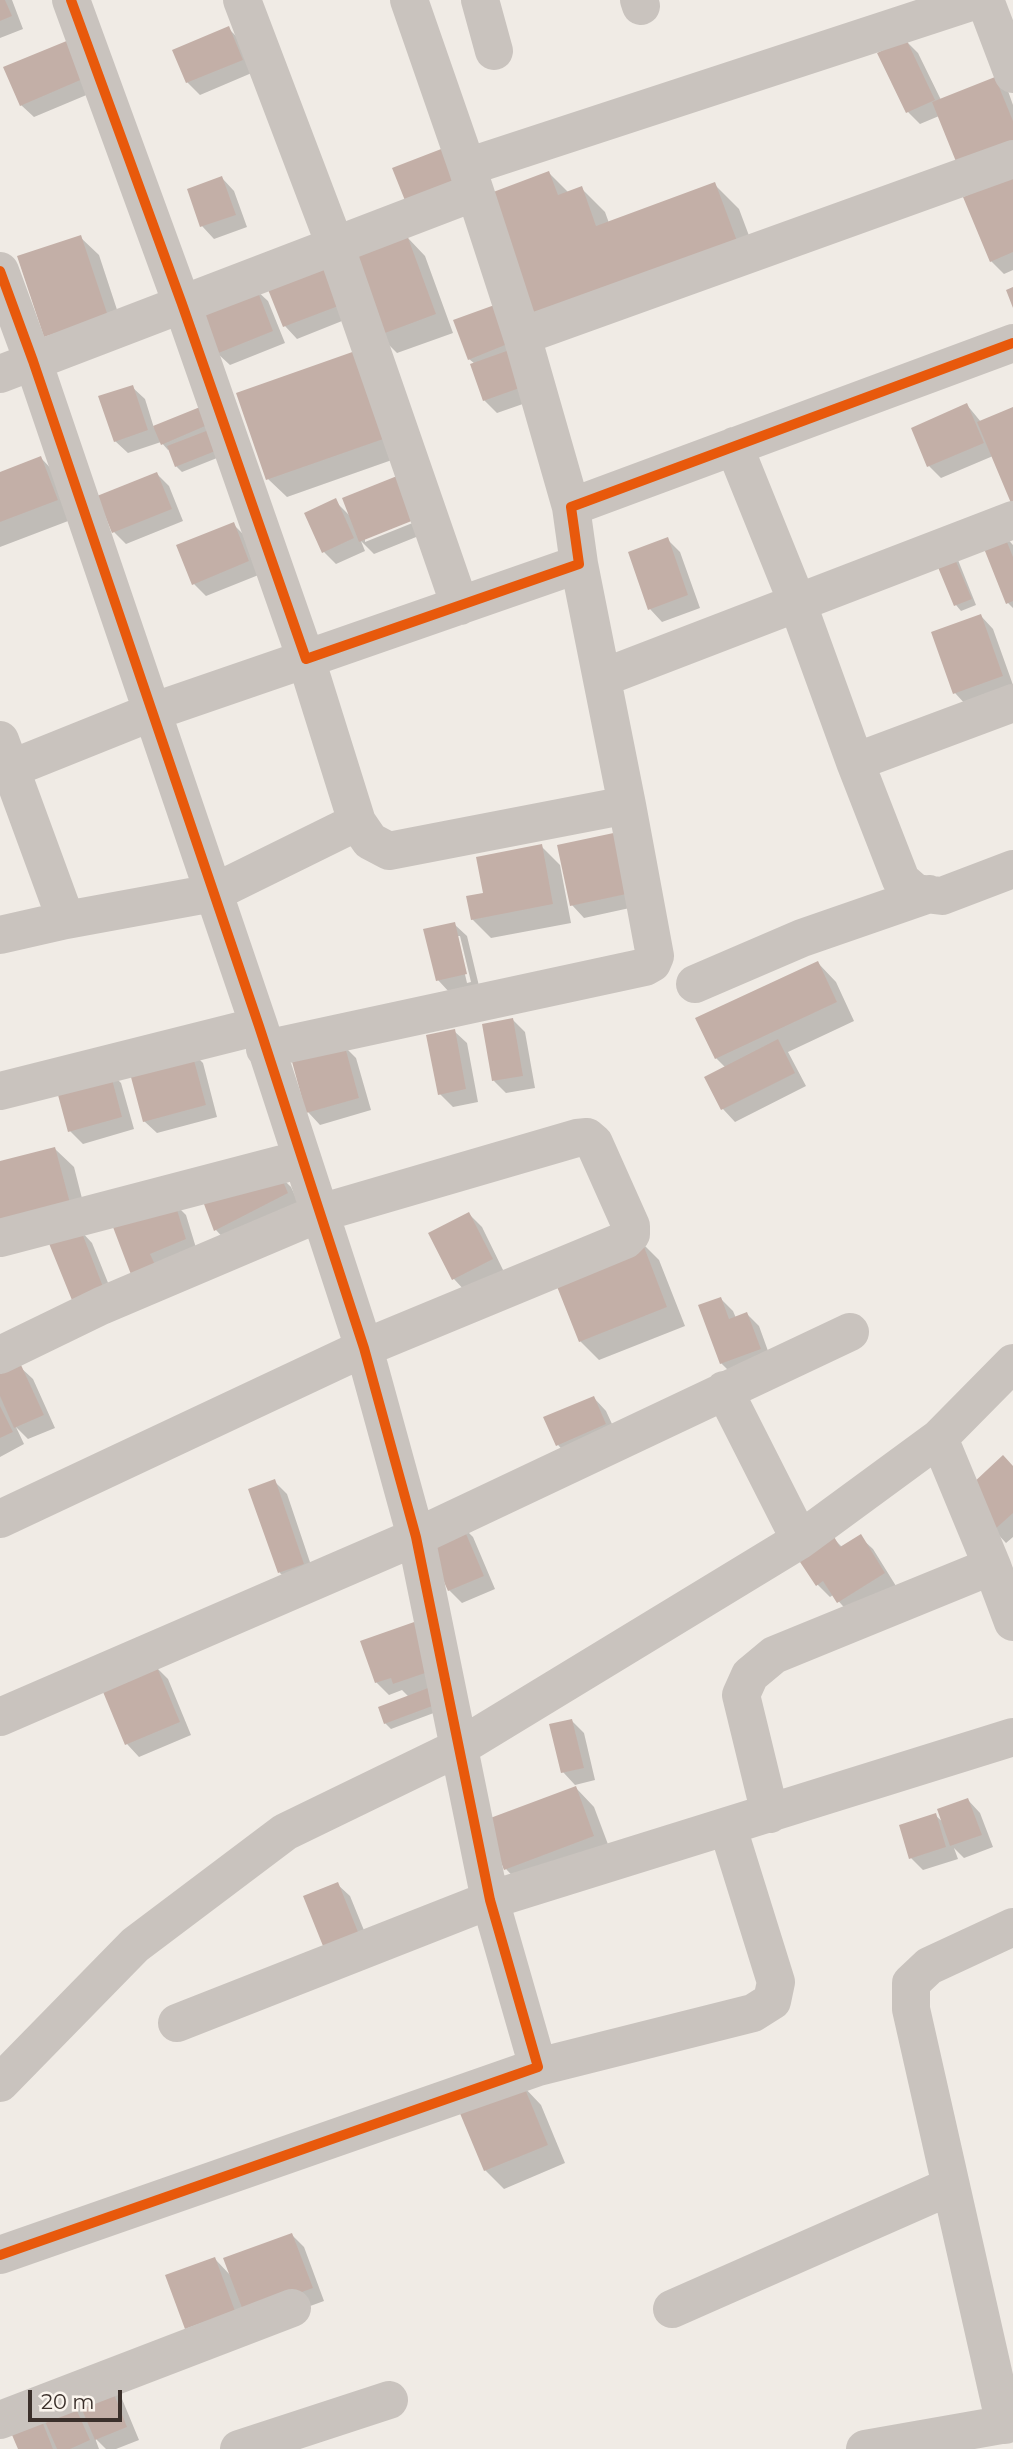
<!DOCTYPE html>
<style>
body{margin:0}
#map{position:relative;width:1013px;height:2449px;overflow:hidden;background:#f0ebe5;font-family:Montserrat,sans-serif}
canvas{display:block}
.scale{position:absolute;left:28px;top:2390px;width:94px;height:32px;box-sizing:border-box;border:4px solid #3b302b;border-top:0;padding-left:9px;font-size:21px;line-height:24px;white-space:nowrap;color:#3b302b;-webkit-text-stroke:5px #fbf5ee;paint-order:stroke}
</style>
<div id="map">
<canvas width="1013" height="2449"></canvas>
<div class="scale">20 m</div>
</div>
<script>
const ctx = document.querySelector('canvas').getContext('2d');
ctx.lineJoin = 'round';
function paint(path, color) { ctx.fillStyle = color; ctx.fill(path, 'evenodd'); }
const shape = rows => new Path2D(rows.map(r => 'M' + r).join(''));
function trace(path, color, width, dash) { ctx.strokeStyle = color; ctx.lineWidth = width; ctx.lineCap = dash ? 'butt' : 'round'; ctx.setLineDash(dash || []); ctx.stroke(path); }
paint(shape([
 [0,0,12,0,23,29,0,38],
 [228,28,241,41,254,72,200,95,187,82],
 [906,41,918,53,941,100,995,79,1008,91,1013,105,1013,158,939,116,920,124,908,112],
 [69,42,96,91,34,117,21,105],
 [549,173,569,193,581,188,605,212,609,223,715,185,739,209,760,265,534,314],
 [222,178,234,191,247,227,214,239,202,226],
 [1013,178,1013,270,1004,274,991,261],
 [80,237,99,255,125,334,65,355],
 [407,237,425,256,453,333,397,353,379,335],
 [325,267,352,317,297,339,285,326,270,288],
 [255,289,268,301,285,343,230,365,217,353],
 [499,305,540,398,497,413,484,400,475,364,469,359],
 [358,352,406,455,287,497,268,479],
 [132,387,145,399,154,428,204,407,227,454,182,472,176,466,170,449,168,450,161,442,128,453,115,441],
 [967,405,981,422,1013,409,993,456,941,478,929,466],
 [41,458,59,477,76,518,0,547,0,474],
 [157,474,169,486,183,521,126,544,114,532],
 [335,501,351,517,365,538,365,542,425,518,431,531,374,554,361,541,365,551,336,564,324,552],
 [233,524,246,537,261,574,206,596,194,584],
 [1003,534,1013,545,1013,608,1008,603],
 [667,539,680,552,700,608,662,622,650,609],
 [958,560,976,605,961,611,956,605,937,561],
 [981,616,993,629,1013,685,967,706,955,693],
 [623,833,648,904,584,918,572,905],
 [541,846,560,865,571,923,491,938,472,919,485,895],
 [454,924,467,936,479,986,450,993,438,980],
 [456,936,460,936,471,982,467,983],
 [818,963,836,982,854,1021,788,1052,806,1086,735,1122,723,1109,706,1078,726,1068,716,1058],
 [513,1020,525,1032,535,1088,506,1093,494,1081],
 [454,1031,467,1043,478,1102,453,1107,440,1094],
 [343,1045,356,1058,371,1110,320,1125,308,1112],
 [191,1051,203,1063,217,1117,157,1133,144,1121],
 [108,1070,121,1083,134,1129,83,1144,70,1131],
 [55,1149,74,1167,88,1222,0,1163],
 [278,1174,291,1187,300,1206,228,1243,216,1230,203,1197],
 [173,1202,186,1215,197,1251,133,1276],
 [469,1214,482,1227,504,1272,466,1292,454,1279,430,1234],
 [80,1230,92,1243,119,1310,50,1242],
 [640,1241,659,1260,685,1326,599,1360,580,1341],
 [721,1299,733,1311,736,1318,747,1314,759,1326,772,1362,734,1376,721,1363],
 [20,1367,33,1379,55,1428,28,1439,16,1427,24,1444,0,1457,0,1376],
 [594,1398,606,1411,618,1437,570,1458,558,1445],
 [1013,1467,1013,1537,1006,1543,994,1530],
 [274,1481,287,1494,315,1577,292,1585,280,1573,250,1490],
 [460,1524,473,1537,495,1589,462,1603,449,1590],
 [860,1537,873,1549,896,1586,851,1615,833,1595,830,1597,817,1584,833,1538,843,1548],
 [416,1623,439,1711,391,1729,385,1723,409,1697,402,1690,389,1695,376,1682],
 [156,1667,168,1679,191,1735,139,1757,127,1744,103,1688],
 [572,1721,584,1733,595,1780,575,1785,563,1772],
 [576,1788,594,1807,612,1855,524,1888,506,1869],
 [968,1800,980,1813,993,1847,964,1858,954,1848,958,1859,923,1870,911,1858,935,1815,944,1823],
 [337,1884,350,1896,372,1950,339,1963],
 [523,2086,541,2105,565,2163,504,2189,485,2170],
 [292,2235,304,2247,324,2301,258,2325,199,2341,215,2259,232,2277],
 [109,2386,122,2399,139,2440,116,2449,106,2449,95,2438,99,2449,20,2449,8,2422,71,2399,86,2414]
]), '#0003');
paint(shape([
 [0,0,5,0,12,16,0,21],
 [229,26,243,60,186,83,172,50],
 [906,39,935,100,906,113,877,53],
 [69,40,85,78,20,106,3,67],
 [995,77,1013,121,1013,141,957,164,932,102],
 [449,146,465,186,408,208,392,168],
 [549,171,558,195,582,186,596,226,715,182,737,241,532,315,488,194],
 [222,176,236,215,200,227,187,189],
 [1013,176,1013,252,990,262,963,197],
 [81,235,108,316,44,337,17,256],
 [407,235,436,314,377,336,349,256],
 [325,264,341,305,283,327,267,287],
 [256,287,273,331,216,354,198,309],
 [1013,287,1013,308,1006,290],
 [500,303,515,341,468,360,453,320],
 [515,348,528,385,483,401,470,364],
 [358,350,389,437,266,480,236,393],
 [133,385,148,430,114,442,98,396],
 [967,403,984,443,927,467,911,428],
 [205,405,212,423,161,445,153,426],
 [1013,407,1013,502,1011,503,977,422],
 [214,428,223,448,175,467,167,446],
 [41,456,58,500,0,522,0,472],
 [157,472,172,509,112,533,97,496],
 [402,474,419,518,359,542,342,498],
 [336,498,354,538,322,553,304,513],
 [234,522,249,561,192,585,176,545],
 [1003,532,1013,557,1013,601,1006,604,981,541],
 [668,537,688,595,648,610,628,552],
 [952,552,972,599,954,606,935,560],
 [981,614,1003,676,953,694,931,632],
 [623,831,636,892,570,906,557,845],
 [542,844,553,904,471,920,466,896,483,893,476,857],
 [455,922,467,974,436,981,423,929],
 [818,961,837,1002,715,1059,695,1018],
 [513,1018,523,1076,492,1081,482,1024],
 [455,1029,466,1089,438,1095,426,1035],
 [778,1039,795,1073,721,1110,704,1077],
 [344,1043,359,1098,306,1113,291,1058],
 [191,1049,206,1105,143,1122,128,1066],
 [109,1068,122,1117,68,1132,55,1084],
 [55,1147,70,1203,0,1221,0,1161],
 [279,1172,288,1193,214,1231,201,1196],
 [174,1200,186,1239,150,1254,157,1269,132,1277,108,1214],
 [469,1212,493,1259,452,1280,428,1233],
 [80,1228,107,1297,76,1310,48,1241],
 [641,1239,667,1307,579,1342,552,1274],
 [721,1297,729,1319,747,1312,761,1349,720,1364,698,1305],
 [21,1365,44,1415,14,1428,0,1396,0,1374],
 [594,1396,606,1424,556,1446,543,1417],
 [0,1406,13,1432,0,1438],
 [1003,1455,1013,1466,1013,1513,993,1531,971,1485],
 [275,1479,304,1564,278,1573,248,1489],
 [461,1522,484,1576,448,1591,425,1538],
 [861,1534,885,1573,837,1603,823,1581,816,1586,798,1559,833,1535,840,1547],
 [417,1621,434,1670,393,1684,391,1678,375,1683,360,1641],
 [156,1665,180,1722,125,1745,101,1687],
 [428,1688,435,1705,384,1724,378,1707],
 [572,1719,584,1768,561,1773,549,1724],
 [576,1786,594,1836,504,1870,485,1820],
 [968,1798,982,1835,950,1846,937,1809],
 [936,1813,946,1847,909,1859,899,1825],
 [338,1882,360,1937,325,1951,303,1896],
 [523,2084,548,2145,484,2171,459,2111],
 [292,2233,313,2288,244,2313,223,2258],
 [215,2257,235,2311,185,2329,165,2275],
 [110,2384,127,2427,95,2440,77,2398],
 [71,2397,90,2440,70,2449,57,2449,40,2410],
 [37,2408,53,2449,18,2449,6,2421]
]), '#c3afa7');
trace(shape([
 [71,0,182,304,306,659,579,564,571,507,1013,343],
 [242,0,335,245,460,606],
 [409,0,467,167,522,336,571,507],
 [480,0,494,51],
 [639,0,641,6],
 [985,0,1013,74],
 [467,167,977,0],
 [0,271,33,361,259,1026,364,1348,416,1537,490,1900,538,2067,0,2255],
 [522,336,1013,159],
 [0,374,475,192],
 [734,446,797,602,855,762,901,880,916,893,942,896,1013,869],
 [602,678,1013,520],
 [0,740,66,920],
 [855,762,1013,703],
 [0,773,152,712,306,659,357,822,370,841,389,851,627,805,579,564],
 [0,935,66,920,213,893,357,822],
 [695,984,802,938,929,894],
 [265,1049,645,967,652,963,655,956,627,805],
 [0,1091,259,1026],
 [0,1238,302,1159],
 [0,1355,101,1306,320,1213,577,1138,587,1137,594,1143,631,1226,631,1234,625,1240,364,1348,0,1519],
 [724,1390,800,1540],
 [939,1438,992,1566,1013,1622],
 [0,1717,416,1537,850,1332],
 [770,1814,741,1695,750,1675,774,1655,992,1566],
 [177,2023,490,1900,1013,1737],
 [538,2067,753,2013,772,2001,776,1982,728,1828],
 [0,2083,135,1945,285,1832,458,1748,800,1540,939,1438,1013,1363],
 [672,2309,951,2186],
 [0,2420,292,2308],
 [1005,2425,911,2009,911,1983,929,1966,1013,1927],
 [239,2449,389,2400],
 [865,2449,1013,2423]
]), '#c9c3be', 38);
trace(shape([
 [71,0,182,304,306,659,579,564,571,507,1013,343],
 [0,271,33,361,259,1026,364,1348,416,1537,490,1900,538,2067,0,2255]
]), '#e8590c', 10);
</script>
